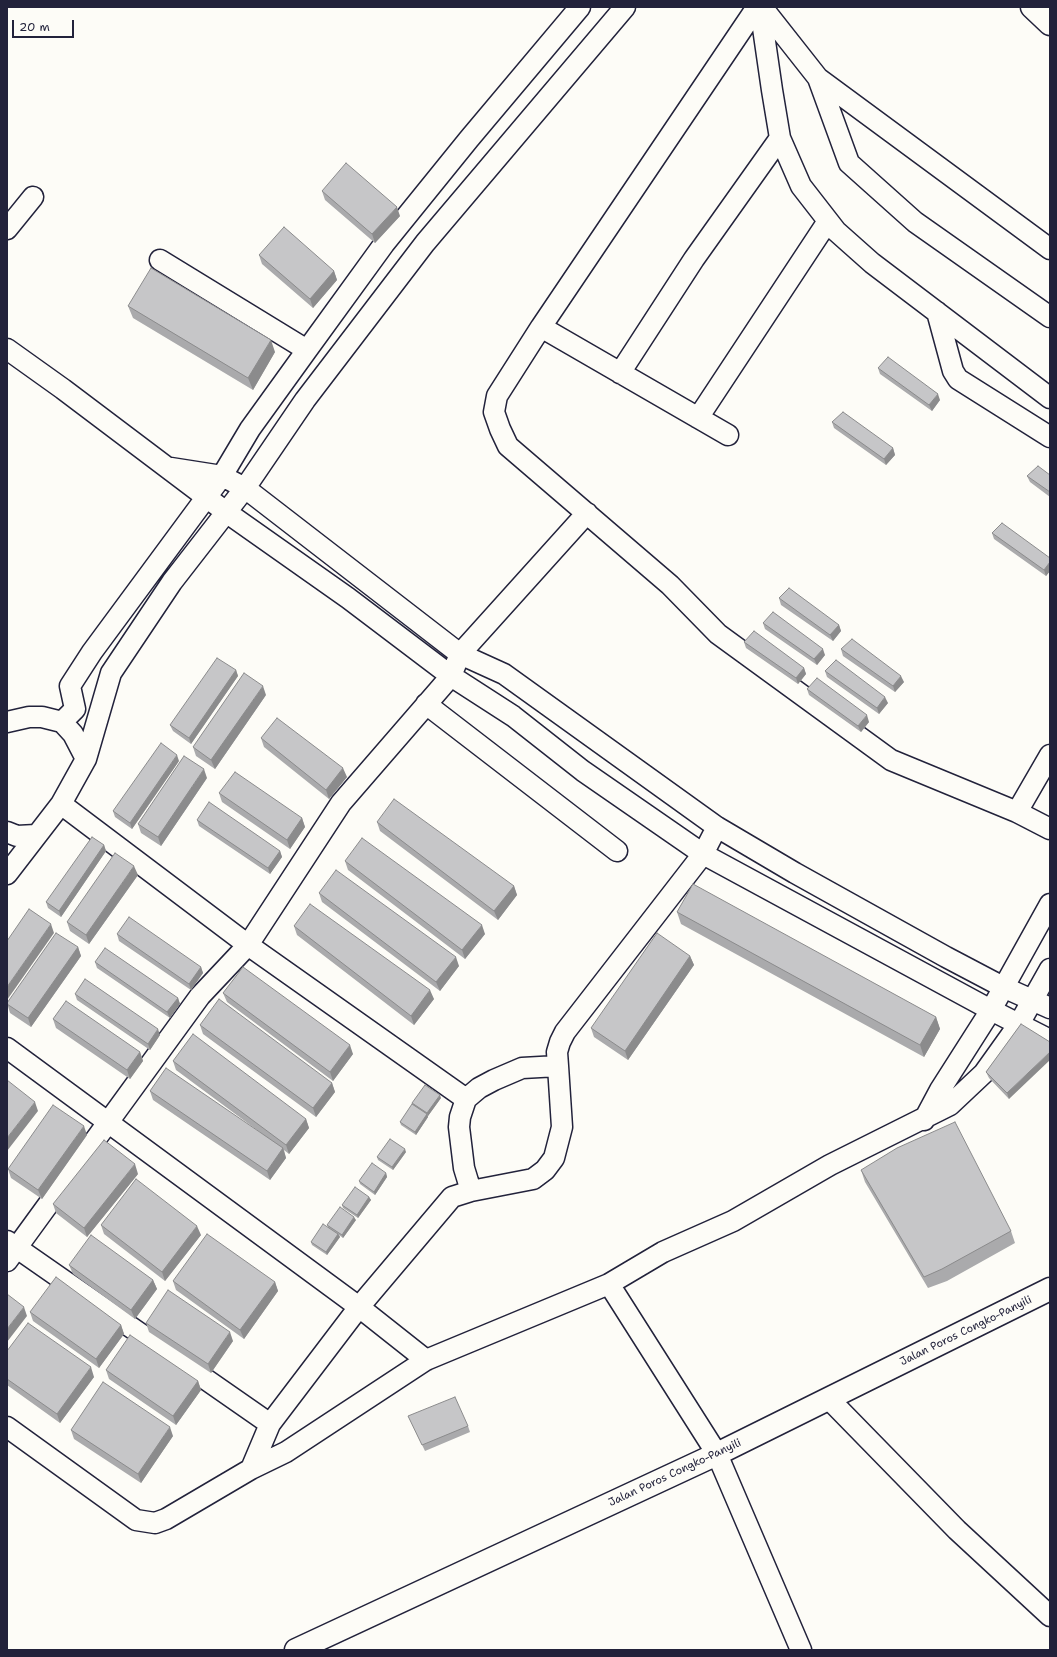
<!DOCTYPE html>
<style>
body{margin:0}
#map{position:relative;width:1057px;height:1657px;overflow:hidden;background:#fdfcf7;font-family:"Shantell Sans",sans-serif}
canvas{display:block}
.frame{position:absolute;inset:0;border:8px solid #22223b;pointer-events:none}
.scale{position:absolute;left:12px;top:20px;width:62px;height:18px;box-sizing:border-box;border:2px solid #22223b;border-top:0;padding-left:5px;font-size:12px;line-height:14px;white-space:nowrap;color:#22223b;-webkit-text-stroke:3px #fdfcf7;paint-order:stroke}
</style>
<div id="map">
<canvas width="1057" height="1657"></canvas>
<div class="frame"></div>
<div class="scale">20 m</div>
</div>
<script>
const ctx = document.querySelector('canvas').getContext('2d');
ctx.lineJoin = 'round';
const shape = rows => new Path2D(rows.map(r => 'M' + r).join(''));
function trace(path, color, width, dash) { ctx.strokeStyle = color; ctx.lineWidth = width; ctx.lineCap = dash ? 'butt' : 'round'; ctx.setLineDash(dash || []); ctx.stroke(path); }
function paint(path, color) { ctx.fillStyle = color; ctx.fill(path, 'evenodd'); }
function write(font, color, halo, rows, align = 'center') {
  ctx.font = font + ' "Shantell Sans",sans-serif'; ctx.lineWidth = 3; ctx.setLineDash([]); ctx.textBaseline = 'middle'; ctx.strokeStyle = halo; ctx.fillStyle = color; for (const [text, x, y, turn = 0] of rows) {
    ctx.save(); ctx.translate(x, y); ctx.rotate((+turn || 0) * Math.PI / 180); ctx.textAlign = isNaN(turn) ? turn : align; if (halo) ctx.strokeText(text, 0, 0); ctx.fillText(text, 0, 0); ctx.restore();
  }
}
const minor = shape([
 [757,7,541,327,497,396,494,412,500,429,508,446,670,585,718,634,891,760,1017,812,1050,755],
 [760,7,772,90,780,138,801,186,836,231,872,263,1050,398],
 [762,7,818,78,1050,249],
 [818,78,849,163,915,222,1050,317],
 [7,229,33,197],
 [160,260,307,350],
 [937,312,953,371,958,379,1050,437],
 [541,327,728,435],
 [7,349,63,389,226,512,348,598,451,676,513,716,583,771,703,854,991,1010,1050,1040],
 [620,373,694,259,780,138],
 [698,418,828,221],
 [171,468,222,476,245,488,460,654,504,674,717,827,795,873,946,957,1003,987,1050,1008],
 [426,704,617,851],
 [7,722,29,717,42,717,62,722,75,709,70,686,92,652,222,476,250,429,307,350,384,244,469,139,580,7],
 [62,722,73,734,86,759],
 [61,804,248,945,466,1099],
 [1017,812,1050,829],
 [7,832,17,836,36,835],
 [7,874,61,804,86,759,111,673,172,582,245,488,305,400,425,243,625,7],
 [7,1048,359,1307,426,1360],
 [924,1120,940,1090,991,1010,1050,904],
 [471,1191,464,1168,459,1127,460,1117,466,1099,479,1088,494,1080,522,1068,558,1066],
 [7,1241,270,1424],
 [7,1261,200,996,248,945,341,803,451,676,460,654,587,513],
 [609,1284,717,1454,801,1650],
 [829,1399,957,1530,1050,1616],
 [7,1427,136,1520,155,1523,166,1519,251,1469,286,1452,426,1360,609,1284,663,1252,733,1221,830,1165,950,1105,984,1073,1019,1024,1050,969],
 [251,1469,270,1424,359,1307,452,1197,471,1191,533,1179,545,1170,554,1158,562,1127,558,1066,557,1052,560,1042,565,1032,703,854,717,827]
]);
const major = shape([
 [296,1650,717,1454,1050,1289]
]);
const highway = shape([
 [1032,7,1050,24]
]);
trace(minor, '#22223b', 23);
trace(major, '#22223b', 25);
trace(highway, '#22223b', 25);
trace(minor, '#fdfcf7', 20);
trace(major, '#fdfcf7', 22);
trace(highway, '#fdfcf7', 22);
paint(shape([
 [322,191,400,216,375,243,325,200],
 [259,255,334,271,337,280,313,308,262,264],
 [128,306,275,352,253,390,133,318],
 [878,368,940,400,932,411,880,374],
 [832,422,893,448,895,455,886,465,834,428],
 [1050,475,1050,497,1030,482,1027,476],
 [992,533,1050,558,1050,571,1046,576,994,539],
 [779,598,839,625,841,631,833,641,781,605],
 [763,623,825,655,817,665,765,629],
 [744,642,804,668,806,674,798,684,746,648],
 [841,649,904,682,895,692,843,656],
 [236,670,238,676,191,744,173,731,170,725],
 [825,671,888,703,879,714,827,677],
 [807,689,869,722,861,732,809,695],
 [266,695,215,769,196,756,193,747],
 [261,738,347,777,329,799,264,747],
 [179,761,132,829,115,817,113,811],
 [207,778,161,846,141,833,138,824],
 [219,793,302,818,305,827,290,849,222,802],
 [197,820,280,851,282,857,270,874,199,826],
 [377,822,514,886,517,895,498,920,380,831],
 [104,845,106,851,61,917,48,908,46,902],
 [345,861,485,934,465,959,348,870],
 [138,875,89,944,70,931,67,922],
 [319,893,459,966,440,991,322,902],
 [677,912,936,1017,940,1029,924,1057,681,924],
 [294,926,434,999,414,1025,297,935],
 [117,934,201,967,203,973,191,990,119,941],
 [78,947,81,956,31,1027,10,1013,7,1003],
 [690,956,694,965,628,1060,594,1037,591,1028],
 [95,962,178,998,180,1004,170,1018,97,968],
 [223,993,353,1054,333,1081,227,1002],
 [75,994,160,1035,150,1050,77,1000],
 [53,1019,140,1052,143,1061,130,1079,56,1028],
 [1021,1024,1009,1099,989,1078,986,1072],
 [200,1025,332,1083,335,1092,316,1117,203,1034],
 [173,1061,306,1119,309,1128,289,1154,284,1150,286,1158,270,1180,153,1100,150,1091,265,1136,176,1070],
 [441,1098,428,1116,428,1117,416,1135,401,1125,400,1122,413,1104,412,1103],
 [87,1135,42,1199,11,1178,8,1169],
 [406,1152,393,1170,378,1160,377,1157],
 [861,1170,1011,1231,1015,1243,947,1281,928,1288,865,1182],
 [386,1173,387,1177,375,1195,360,1184,359,1181],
 [138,1174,87,1237,56,1213,53,1204],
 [369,1197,371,1200,358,1218,343,1208,342,1205],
 [356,1220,343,1238,339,1235,340,1237,327,1255,312,1245,311,1242,328,1227,327,1225],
 [101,1225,201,1235,165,1281,104,1234],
 [69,1265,153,1280,157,1289,135,1319,73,1274],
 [173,1281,275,1282,278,1291,244,1339,176,1290],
 [30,1312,121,1325,124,1334,99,1368,33,1321],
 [146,1323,233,1341,211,1373,149,1332],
 [7,1351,94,1377,60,1423,7,1385],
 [106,1370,198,1381,201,1390,176,1425,109,1379],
 [408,1416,468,1426,470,1432,425,1451,411,1422],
 [71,1430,173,1436,141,1483,74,1439]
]), '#aaaaac');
paint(shape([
 [397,207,400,216,375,243,372,234],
 [334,271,337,280,313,308,310,299],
 [271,340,275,352,253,390,248,378],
 [938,394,940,400,932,411,929,405],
 [893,448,895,455,886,465,884,459],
 [1050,562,1050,571,1046,576,1044,570],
 [839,625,841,631,833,641,830,635],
 [823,649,825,655,817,665,814,659],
 [804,668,806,674,798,684,796,678],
 [236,670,238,676,191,744,189,738],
 [901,676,904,682,895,692,893,686],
 [263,686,266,695,215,769,211,760],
 [885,697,888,703,879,714,877,708],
 [867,715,869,722,861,732,858,726],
 [177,755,179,761,132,829,130,823],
 [343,768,347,777,329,799,326,790],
 [204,769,207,778,161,846,158,837],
 [302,818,305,827,290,849,287,840],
 [104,845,106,851,61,917,59,911],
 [280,851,282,857,270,874,268,868],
 [134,866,138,875,89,944,86,935],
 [514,886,517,895,498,920,494,911],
 [51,924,54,933,7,1000,7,987],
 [482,925,485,934,465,959,462,950],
 [78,947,81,956,31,1027,28,1018],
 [690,956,694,965,628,1060,625,1051],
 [456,957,459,966,440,991,436,982],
 [201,967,203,973,191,990,189,984],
 [430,990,434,999,414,1025,411,1016],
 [178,998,180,1004,170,1018,167,1012],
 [936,1017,940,1029,924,1057,920,1045],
 [158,1029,160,1035,150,1050,148,1044],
 [350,1045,353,1054,333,1081,330,1072],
 [140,1052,143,1061,130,1079,127,1070],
 [1050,1052,1050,1060,1009,1099,1007,1093],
 [332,1083,335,1092,316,1117,313,1108],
 [440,1095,441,1098,428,1116,427,1113],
 [35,1102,38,1111,7,1151,7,1138],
 [427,1114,428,1117,416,1135,415,1132],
 [306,1119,309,1128,289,1154,286,1145],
 [84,1126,87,1135,42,1199,38,1190],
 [283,1148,286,1158,270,1180,267,1171],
 [405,1149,406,1152,393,1170,392,1167],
 [135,1164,138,1174,87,1237,84,1228],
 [386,1173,387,1177,375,1195,374,1192],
 [369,1197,371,1200,358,1218,357,1215],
 [354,1217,356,1220,343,1238,342,1235],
 [197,1226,201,1235,165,1281,162,1272],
 [338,1234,340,1237,327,1255,326,1252],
 [153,1280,157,1289,135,1319,131,1310],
 [275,1282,278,1291,244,1339,240,1330],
 [24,1307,27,1316,7,1342,7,1329],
 [121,1325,124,1334,99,1368,96,1359],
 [230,1332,233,1341,211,1373,208,1364],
 [91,1367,94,1377,60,1423,57,1414],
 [198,1381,201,1390,176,1425,173,1416],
 [170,1427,173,1436,141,1483,138,1474]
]), '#8b8b8c');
const building = shape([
 [346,163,397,207,372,234,322,191,346,163],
 [284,227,334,271,310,299,259,255,284,227],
 [151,268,271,340,248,378,128,306,151,268],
 [888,357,938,394,929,405,878,368,888,357],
 [843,412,893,448,884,459,832,422,843,412],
 [1038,466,1050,475,1050,492,1027,476,1038,466],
 [1002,523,1050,558,1050,562,1044,570,992,533,1002,523],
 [789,588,839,625,830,635,779,598,789,588],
 [773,612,823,649,814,659,763,623,773,612],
 [754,631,804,668,796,678,744,642,754,631],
 [852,639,901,676,893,686,841,649,852,639],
 [217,658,236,670,189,738,170,725,217,658],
 [836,660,885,697,877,708,825,671,836,660],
 [244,673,263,686,211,760,193,747,244,673],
 [817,678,867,715,858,726,807,689,817,678],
 [277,718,343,768,326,790,261,738,277,718],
 [161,743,177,755,130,823,113,811,161,743],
 [184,756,204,769,158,837,138,824,184,756],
 [235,772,302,818,287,840,219,793,235,772],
 [394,799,514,886,494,911,377,822,394,799],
 [209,802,280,851,268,868,197,820,209,802],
 [92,837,104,845,59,911,46,902,92,837],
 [362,838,482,925,462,950,345,861,362,838],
 [115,853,134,866,86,935,67,922,115,853],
 [336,870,456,957,436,982,319,893,336,870],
 [693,884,936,1017,920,1045,677,912,693,884],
 [310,904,430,990,411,1016,294,926,310,904],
 [29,909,51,924,7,987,7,941,29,909],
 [129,917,201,967,189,984,117,934,129,917],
 [56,933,78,947,28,1018,7,1004,7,1003,56,933],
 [657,933,690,956,625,1051,591,1028,657,933],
 [105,948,178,998,167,1012,95,962,105,948],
 [243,967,350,1045,330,1072,223,993,243,967],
 [85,979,158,1029,148,1044,75,994,85,979],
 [219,999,332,1083,313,1108,200,1025,219,999],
 [66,1001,140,1052,127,1070,53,1019,66,1001],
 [1021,1024,1050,1042,1050,1052,1007,1093,986,1072,1021,1024],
 [193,1034,306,1119,286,1145,173,1061,193,1034],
 [166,1068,283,1148,267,1171,150,1091,166,1068],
 [7,1080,35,1102,7,1138,7,1080],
 [425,1085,440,1095,427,1113,412,1103,425,1085],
 [412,1104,427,1114,415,1132,400,1122,412,1104],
 [53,1105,84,1126,38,1190,8,1169,53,1105],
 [955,1122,1011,1231,942,1269,924,1277,861,1170,897,1148,955,1122],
 [390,1139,405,1149,392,1167,377,1157,390,1139],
 [104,1140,135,1164,84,1228,53,1204,104,1140],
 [372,1163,386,1173,374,1192,359,1181,372,1163],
 [136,1179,197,1226,162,1272,101,1225,136,1179],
 [355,1187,369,1197,357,1215,342,1205,355,1187],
 [340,1207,354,1217,342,1235,327,1225,340,1207],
 [323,1224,338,1234,326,1252,311,1242,323,1224],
 [207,1234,275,1282,240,1330,173,1281,207,1234],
 [91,1235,153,1280,131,1310,69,1265,91,1235],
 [56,1277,121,1325,96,1359,30,1312,56,1277],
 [168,1290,230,1332,208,1364,146,1323,168,1290],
 [7,1294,24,1307,7,1329,7,1294],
 [28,1323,91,1367,57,1414,7,1379,7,1351,28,1323],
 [130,1335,198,1381,173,1416,106,1370,130,1335],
 [103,1382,170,1427,138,1474,71,1430,103,1382],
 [455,1397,468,1426,422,1445,408,1416,455,1397]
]);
paint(building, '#c6c6c8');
trace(building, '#8b8b8c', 1);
write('11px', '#22223b', '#fdfcf7', [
 ["Jalan Poros Congko-Panyili",966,1331,-26],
 ["Jalan Poros Congko-Panyili",675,1473,-25]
]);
</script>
